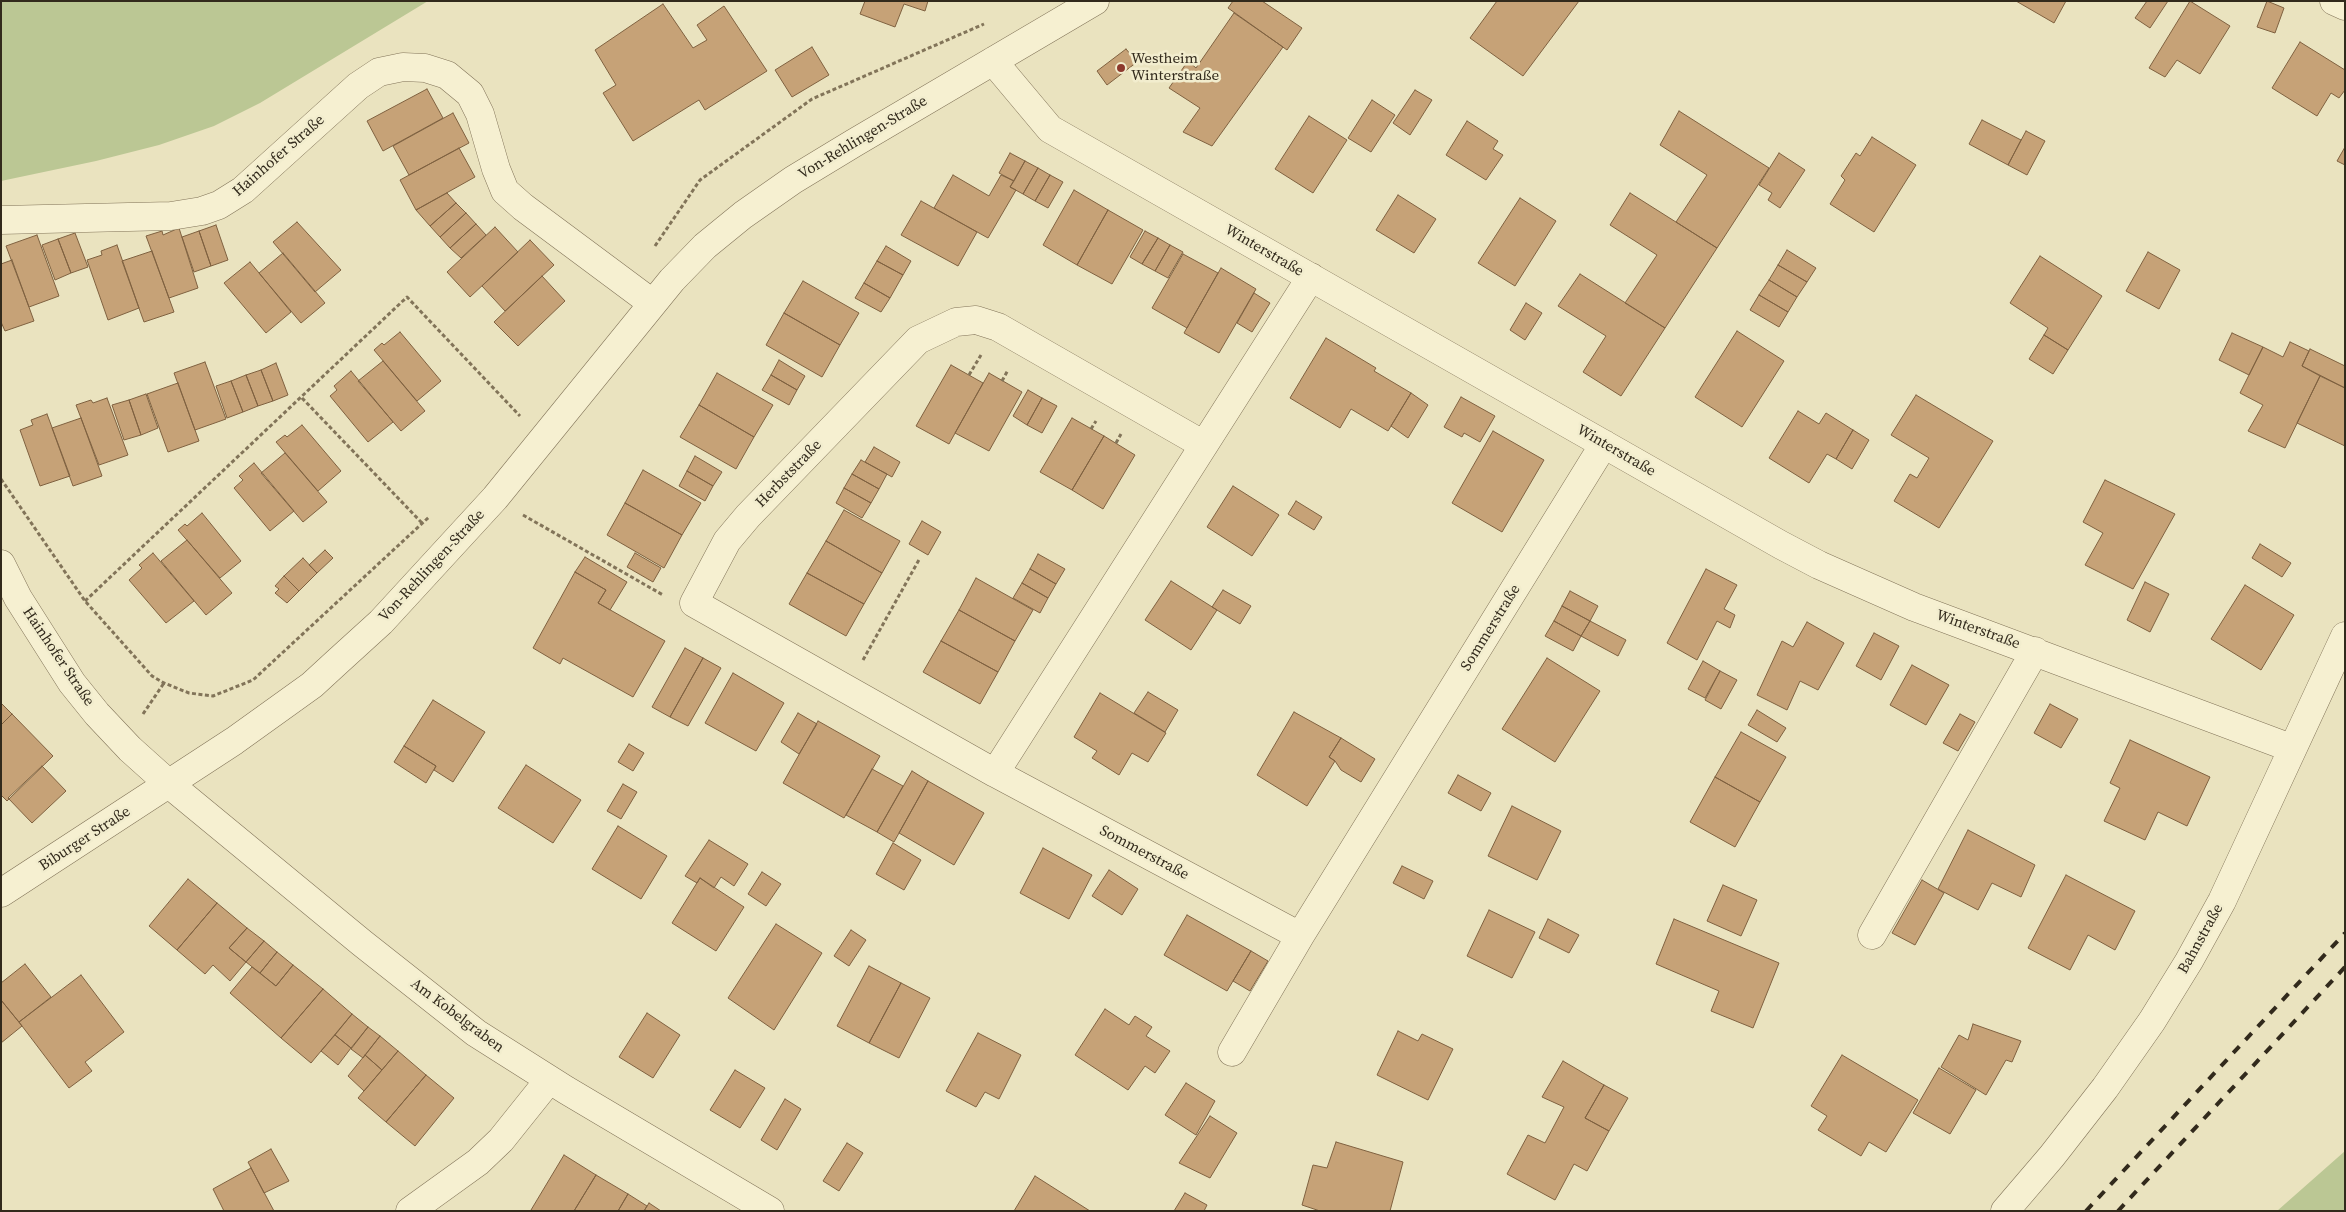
<!DOCTYPE html>
<meta charset="utf-8">
<style>
body{margin:0}
#map{position:relative;width:2346px;height:1212px;overflow:hidden;background:#eae3bf;font-family:"Source Serif 4",serif}
canvas{display:block}
.frame{position:absolute;inset:0;border:2px solid #322a1c;pointer-events:none}
</style>
<div id="map">
<canvas width="2346" height="1212"></canvas>
<div class="frame"></div>
</div>
<script>
const ctx = document.querySelector('canvas').getContext('2d');
ctx.lineJoin = 'round';
function paint(path, color) { ctx.fillStyle = color; ctx.fill(path, 'evenodd'); }
const shape = rows => new Path2D(rows.map(r => 'M' + r).join(''));
function trace(path, color, width, dash) { ctx.strokeStyle = color; ctx.lineWidth = width; ctx.lineCap = dash ? 'butt' : 'round'; ctx.setLineDash(dash || []); ctx.stroke(path); }
function write(font, color, halo, rows, align = 'center') {
  ctx.font = font + ' "Source Serif 4",serif'; ctx.lineWidth = 5; ctx.setLineDash([]); ctx.textBaseline = 'middle'; ctx.strokeStyle = halo; ctx.fillStyle = color; for (const [text, x, y, turn = 0] of rows) {
    ctx.save(); ctx.translate(x, y); ctx.rotate((+turn || 0) * Math.PI / 180); ctx.textAlign = isNaN(turn) ? turn : align; if (halo) ctx.strokeText(text, 0, 0); ctx.fillText(text, 0, 0); ctx.restore();
  }
}
paint(shape([
 [1,1,428,1,260,103,214,126,159,145,96,161,1,181],
 [2345,1151,2345,1211,2277,1211]
]), '#bbc794');
const building = shape([
 [865,1,928,1,925,11,904,4,895,27,860,14,865,1],
 [1233,1,1262,1,1302,28,1287,50,1228,8,1233,1],
 [1497,1,1579,1,1523,76,1470,38,1497,1],
 [2016,1,2066,1,2054,23,2016,1],
 [2147,1,2168,1,2150,28,2135,18,2147,1],
 [2190,1,2230,26,2200,74,2177,60,2165,77,2149,68,2190,1],
 [2267,1,2284,8,2275,33,2257,27,2267,1],
 [663,4,693,48,707,40,697,25,724,6,767,71,705,110,699,100,633,141,603,93,616,85,595,50,663,4],
 [1234,13,1283,47,1212,146,1183,132,1200,108,1169,88,1188,61,1196,68,1234,13],
 [2300,42,2345,70,2345,90,2339,98,2331,93,2317,116,2272,88,2300,42],
 [812,47,829,75,792,97,775,70,812,47],
 [1126,49,1137,62,1107,85,1097,71,1126,49],
 [427,89,443,118,383,151,367,121,427,89],
 [1415,90,1432,100,1410,135,1393,123,1415,90],
 [1372,100,1395,115,1371,152,1348,138,1372,100],
 [1679,111,1769,168,1717,248,1676,222,1707,175,1660,145,1679,111],
 [453,113,469,143,409,175,393,146,453,113],
 [1309,116,1347,140,1313,193,1275,169,1309,116],
 [1982,120,2021,140,2008,165,1969,144,1982,120],
 [1467,121,1498,141,1493,149,1503,155,1486,180,1446,155,1467,121],
 [2026,131,2045,141,2027,175,2008,165,2026,131],
 [1872,137,1916,165,1874,232,1830,204,1845,180,1841,176,1856,153,1860,156,1872,137],
 [2345,147,2345,165,2337,161,2345,147],
 [459,148,475,177,416,210,400,180,459,148],
 [1010,153,1025,161,1014,181,999,173,1010,153],
 [1779,153,1805,170,1780,208,1768,200,1772,193,1759,185,1779,153],
 [1025,161,1038,168,1023,194,1010,187,1025,161],
 [1038,168,1050,175,1035,201,1023,194,1038,168],
 [953,175,989,196,1001,175,1014,181,1010,187,1016,190,988,238,934,208,953,175],
 [1050,175,1063,182,1048,208,1035,201,1050,175],
 [1074,190,1108,210,1077,265,1043,245,1074,190],
 [447,193,456,203,430,226,416,210,447,193],
 [1630,193,1717,248,1665,328,1625,303,1657,255,1610,225,1630,193],
 [1398,195,1436,219,1414,253,1376,230,1398,195],
 [1520,198,1556,221,1515,286,1478,263,1520,198],
 [921,201,977,232,958,266,901,235,921,201],
 [456,203,466,213,440,237,430,226,456,203],
 [1108,210,1143,230,1112,284,1077,265,1108,210],
 [466,213,476,224,450,248,440,237,466,213],
 [297,222,341,270,315,292,273,242,297,222],
 [476,224,486,235,461,258,450,248,476,224],
 [216,225,228,260,211,266,199,231,216,225],
 [495,227,518,252,470,297,447,272,495,227],
 [179,228,198,288,169,298,146,236,162,231,163,235,179,228],
 [199,231,211,266,194,272,182,237,199,231],
 [1145,231,1158,238,1142,264,1130,257,1145,231],
 [75,233,88,267,71,273,58,239,75,233],
 [37,235,59,296,29,307,6,246,37,235],
 [1158,238,1170,245,1155,271,1142,264,1158,238],
 [58,239,71,273,55,280,42,245,58,239],
 [530,240,554,265,505,311,482,286,530,240],
 [117,245,139,308,108,320,87,260,102,255,101,251,117,245],
 [1170,245,1183,252,1168,278,1155,271,1170,245],
 [886,246,911,261,903,275,877,261,886,246],
 [1787,250,1816,268,1807,282,1778,265,1787,250],
 [152,251,174,312,144,322,122,261,152,251],
 [2148,252,2180,270,2159,309,2126,291,2148,252],
 [283,253,325,303,301,323,259,273,283,253],
 [1183,254,1218,273,1187,328,1152,308,1183,254],
 [2040,256,2102,296,2068,350,2044,335,2048,328,2010,303,2040,256],
 [12,260,34,321,5,331,1,322,1,264,12,260],
 [877,261,903,275,890,298,864,283,877,261],
 [250,262,291,312,266,333,224,283,250,262],
 [1778,265,1807,282,1797,297,1769,280,1778,265],
 [1221,268,1256,289,1219,353,1184,333,1221,268],
 [1580,274,1665,328,1621,396,1583,372,1606,336,1558,306,1580,274],
 [542,276,565,301,518,346,494,322,542,276],
 [1769,280,1797,297,1788,312,1759,295,1769,280],
 [803,281,859,313,840,345,784,313,803,281],
 [864,283,890,298,881,312,855,298,864,283],
 [1254,293,1270,303,1252,332,1237,323,1254,293],
 [1759,295,1788,312,1779,327,1750,310,1759,295],
 [1526,303,1542,313,1525,340,1510,330,1526,303],
 [784,313,840,345,822,377,766,345,784,313],
 [1737,331,1784,361,1742,427,1695,397,1737,331],
 [400,332,441,381,417,401,374,350,382,343,384,345,400,332],
 [2232,333,2263,347,2249,375,2219,360,2232,333],
 [2044,335,2068,350,2053,374,2029,359,2044,335],
 [1326,338,1376,368,1374,371,1411,393,1388,431,1351,409,1340,428,1290,398,1326,338],
 [2290,342,2309,351,2302,366,2320,376,2285,448,2248,431,2263,405,2240,393,2263,347,2283,357,2290,342],
 [2310,349,2345,366,2345,388,2302,366,2310,349],
 [779,360,805,376,797,390,771,375,779,360],
 [383,361,425,411,401,431,358,381,383,361],
 [205,362,226,419,195,430,174,373,205,362],
 [276,363,288,395,273,401,261,370,276,363],
 [951,365,983,383,949,444,916,426,951,365],
 [261,370,273,401,258,406,246,375,261,370],
 [351,371,393,422,368,442,330,396,337,390,334,386,351,371],
 [717,373,773,405,754,437,699,405,717,373],
 [989,373,1022,392,989,451,955,433,989,373],
 [246,375,258,406,243,412,231,381,246,375],
 [771,375,797,390,789,405,762,390,771,375],
 [2320,376,2345,388,2345,446,2297,423,2320,376],
 [231,381,243,412,227,418,216,386,231,381],
 [178,383,199,441,168,452,147,394,178,383],
 [1028,390,1042,398,1027,425,1013,416,1028,390],
 [1411,393,1428,405,1408,438,1391,426,1411,393],
 [146,394,158,428,141,435,129,400,146,394],
 [1916,395,1993,441,1939,528,1894,501,1910,474,1917,478,1929,458,1891,435,1916,395],
 [1461,397,1495,416,1480,442,1464,433,1462,437,1444,427,1461,397],
 [107,398,128,455,99,465,76,405,91,400,93,403,107,398],
 [1042,398,1057,406,1042,433,1027,425,1042,398],
 [129,400,141,435,124,440,112,405,129,400],
 [699,405,754,437,736,469,680,437,699,405],
 [1798,411,1819,424,1826,413,1853,430,1836,459,1827,454,1809,483,1769,458,1798,411],
 [47,414,70,476,40,486,20,430,33,425,31,420,47,414],
 [81,418,102,476,73,486,52,428,81,418],
 [1072,418,1104,436,1072,490,1040,472,1072,418],
 [302,425,341,471,318,491,276,442,285,435,287,437,302,425],
 [1853,430,1869,440,1852,469,1836,459,1853,430],
 [1493,431,1544,460,1502,532,1452,503,1493,431],
 [1104,436,1135,455,1103,509,1072,490,1104,436],
 [874,447,900,462,892,477,865,462,874,447],
 [285,453,327,502,303,522,261,473,285,453],
 [695,456,722,472,713,486,687,471,695,456],
 [861,460,887,474,879,489,852,474,861,460],
 [254,463,294,511,270,531,234,488,243,480,239,476,254,463],
 [643,470,701,503,682,535,625,503,643,470],
 [687,471,713,486,705,501,679,486,687,471],
 [852,474,879,489,871,503,844,488,852,474],
 [2105,480,2175,514,2133,589,2085,565,2103,533,2083,522,2105,480],
 [1233,486,1279,515,1252,556,1207,527,1233,486],
 [844,488,871,503,862,518,836,503,844,488],
 [1296,501,1322,517,1314,530,1288,514,1296,501],
 [625,503,682,535,664,568,607,535,625,503],
 [844,510,900,541,882,573,826,541,844,510],
 [202,513,241,561,220,578,178,530,185,524,187,526,202,513],
 [922,521,941,532,928,555,909,544,922,521],
 [187,540,232,593,206,615,161,561,187,540],
 [826,541,882,573,864,604,807,573,826,541],
 [2260,544,2291,563,2282,577,2252,558,2260,544],
 [325,550,333,558,317,573,309,565,325,550],
 [153,553,194,601,166,623,129,580,142,568,139,565,153,553],
 [635,553,661,568,653,582,627,567,635,553],
 [1038,554,1065,569,1056,584,1030,569,1038,554],
 [585,557,627,582,610,610,598,603,606,590,575,572,585,557],
 [303,558,317,573,299,591,284,576,303,558],
 [1030,569,1056,584,1048,598,1022,583,1030,569],
 [1706,569,1737,585,1724,609,1735,615,1730,628,1717,621,1697,660,1667,643,1706,569],
 [575,572,606,590,598,603,665,641,633,697,563,658,560,664,533,648,575,572],
 [807,573,864,604,846,636,789,604,807,573],
 [284,576,299,591,287,603,275,593,279,589,275,586,284,576],
 [976,578,1033,610,1015,641,959,610,976,578],
 [1171,581,1217,610,1191,650,1145,620,1171,581],
 [2145,582,2169,594,2150,632,2127,620,2145,582],
 [1022,583,1048,598,1040,613,1013,598,1022,583],
 [2245,585,2294,615,2261,670,2211,639,2245,585],
 [1223,590,1251,606,1240,624,1212,607,1223,590],
 [1570,591,1598,606,1590,621,1562,606,1570,591],
 [1562,606,1590,621,1581,636,1554,621,1562,606],
 [959,610,1015,641,998,672,941,641,959,610],
 [1554,621,1581,636,1573,651,1545,636,1554,621],
 [1590,621,1626,640,1618,656,1581,636,1590,621],
 [1807,622,1844,643,1818,690,1800,681,1787,710,1757,695,1782,641,1793,647,1807,622],
 [1874,633,1899,646,1881,680,1856,666,1874,633],
 [941,641,998,672,980,704,923,672,941,641],
 [685,648,703,658,670,717,652,707,685,648],
 [703,658,721,668,688,726,670,717,703,658],
 [1547,658,1600,691,1555,762,1502,729,1547,658],
 [1703,661,1720,671,1705,698,1688,689,1703,661],
 [1912,665,1949,685,1926,725,1890,705,1912,665],
 [1720,671,1737,680,1721,709,1705,700,1720,671],
 [733,673,784,703,756,751,705,723,733,673],
 [1148,692,1178,710,1165,732,1134,713,1148,692],
 [1100,693,1166,733,1148,762,1132,753,1119,775,1092,758,1097,751,1074,737,1100,693],
 [433,700,485,732,453,782,434,770,436,766,404,746,433,700],
 [1,703,12,714,1,725,1,703],
 [2050,704,2078,719,2061,748,2034,733,2050,704],
 [1757,710,1786,728,1777,742,1748,725,1757,710],
 [1294,712,1341,738,1329,757,1335,761,1307,806,1257,775,1294,712],
 [798,713,817,724,799,754,781,742,798,713],
 [12,714,53,756,7,801,1,795,1,725,12,714],
 [1960,714,1975,722,1958,751,1943,743,1960,714],
 [818,721,880,756,844,818,783,783,818,721],
 [1741,732,1786,757,1760,802,1715,777,1741,732],
 [1341,738,1375,759,1361,782,1341,770,1335,761,1329,757,1341,738],
 [2130,740,2210,777,2187,826,2158,812,2145,840,2104,821,2120,788,2110,783,2130,740],
 [629,744,644,753,633,771,618,762,629,744],
 [404,746,436,766,426,783,394,762,404,746],
 [526,765,581,800,553,843,498,808,526,765],
 [42,766,66,791,32,823,8,798,42,766],
 [872,769,903,786,877,832,846,815,872,769],
 [912,771,928,781,894,842,877,832,912,771],
 [1458,775,1491,793,1481,811,1448,793,1458,775],
 [1715,777,1760,802,1735,847,1690,822,1715,777],
 [928,781,984,813,954,865,899,833,928,781],
 [623,784,637,792,621,819,607,811,623,784],
 [1512,806,1561,831,1537,880,1488,856,1512,806],
 [618,826,667,856,641,899,592,869,618,826],
 [1968,830,2035,865,2021,897,1992,883,1978,910,1938,889,1968,830],
 [709,840,748,864,734,886,721,877,714,888,700,878,697,883,685,876,709,840],
 [893,843,921,860,904,890,876,874,893,843],
 [1043,848,1092,875,1069,919,1020,893,1043,848],
 [1402,866,1433,881,1424,899,1393,883,1402,866],
 [1109,870,1138,889,1122,915,1092,896,1109,870],
 [762,872,781,884,766,906,748,894,762,872],
 [2066,875,2135,911,2115,950,2088,935,2070,970,2028,948,2066,875],
 [700,878,744,907,716,951,672,923,700,878],
 [188,879,217,903,177,950,149,926,188,879],
 [1922,880,1944,893,1915,945,1892,933,1922,880],
 [1723,885,1757,900,1741,936,1707,921,1723,885],
 [217,903,247,928,229,948,246,962,230,981,213,965,205,974,177,950,217,903],
 [1489,910,1535,932,1512,978,1467,956,1489,910],
 [1187,915,1251,951,1227,991,1164,955,1187,915],
 [1548,919,1579,935,1569,953,1539,938,1548,919],
 [1674,919,1779,963,1753,1028,1711,1011,1719,991,1656,964,1674,919],
 [776,924,822,953,774,1030,728,998,776,924],
 [247,928,264,941,246,962,229,948,247,928],
 [851,930,866,940,849,966,834,956,851,930],
 [264,941,277,952,260,973,246,962,264,941],
 [1251,951,1268,961,1250,991,1233,981,1251,951],
 [277,952,293,965,276,986,260,973,277,952],
 [25,964,51,997,19,1022,1,1000,1,983,25,964],
 [293,965,323,989,281,1038,230,993,252,967,276,986,293,965],
 [869,966,901,983,869,1043,837,1026,869,966],
 [81,975,124,1032,85,1062,92,1071,69,1088,19,1022,81,975],
 [901,983,930,998,899,1058,869,1043,901,983],
 [323,989,352,1014,311,1063,281,1038,323,989],
 [1,1000,22,1026,1,1043,1,1000],
 [1105,1009,1129,1025,1135,1016,1152,1027,1146,1036,1170,1051,1155,1073,1145,1066,1128,1090,1075,1055,1105,1009],
 [647,1013,680,1035,653,1078,619,1057,647,1013],
 [352,1014,368,1027,351,1048,335,1035,352,1014],
 [1973,1024,2021,1041,2012,1062,2006,1060,1986,1095,1941,1067,1959,1035,1968,1040,1973,1024],
 [368,1027,380,1036,363,1058,351,1049,368,1027],
 [1398,1031,1418,1041,1422,1034,1453,1049,1428,1100,1377,1075,1398,1031],
 [978,1033,1021,1055,999,1099,985,1092,976,1107,946,1091,978,1033],
 [335,1035,351,1048,338,1065,321,1051,335,1035],
 [380,1036,398,1051,382,1070,365,1055,380,1036],
 [398,1051,426,1075,386,1122,358,1098,398,1051],
 [365,1055,382,1070,364,1091,348,1076,365,1055],
 [1842,1055,1918,1100,1886,1152,1869,1142,1861,1156,1818,1130,1827,1116,1811,1106,1842,1055],
 [1563,1061,1604,1085,1585,1118,1609,1131,1587,1171,1574,1164,1555,1200,1507,1174,1528,1135,1545,1143,1564,1107,1542,1097,1563,1061],
 [1939,1068,1976,1090,1950,1134,1913,1113,1939,1068],
 [735,1070,765,1088,740,1128,710,1110,735,1070],
 [426,1075,454,1098,415,1146,386,1122,426,1075],
 [1186,1083,1215,1101,1196,1135,1165,1115,1186,1083],
 [1604,1085,1628,1098,1609,1131,1585,1118,1604,1085],
 [785,1099,801,1109,777,1150,761,1140,785,1099],
 [1210,1116,1237,1133,1210,1178,1179,1163,1210,1116],
 [1336,1142,1403,1162,1390,1211,1320,1211,1302,1205,1313,1165,1327,1168,1336,1142],
 [847,1143,863,1153,839,1191,823,1181,847,1143],
 [271,1149,289,1181,264,1193,248,1162,271,1149],
 [564,1155,596,1175,574,1211,533,1211,531,1210,564,1155],
 [251,1168,274,1211,224,1211,213,1189,251,1168],
 [596,1175,628,1194,618,1211,574,1211,596,1175],
 [1035,1176,1090,1211,1014,1211,1035,1176],
 [1185,1193,1207,1205,1204,1211,1174,1211,1185,1193],
 [628,1194,647,1206,644,1211,618,1211,628,1194],
 [649,1203,661,1211,644,1211,649,1203]
]);
paint(building, '#c6a277');
trace(building, '#7f6140', 1);
const minor = shape([
 [2334,1,2345,6],
 [993,61,1050,129,1781,545,1819,565,1914,607,2291,748],
 [1,220,171,216,202,211,219,205,243,190,358,86,379,72,403,67,425,68,447,75,470,94,480,114,496,169,505,191,523,207,652,303],
 [1311,277,995,773,1300,936,1604,444],
 [1,564,18,598,72,683,97,714,130,749,169,784,362,943,476,1033,566,1090,770,1211],
 [995,773,694,603,727,541,748,516,918,340,956,322,976,320,998,327,1204,445],
 [1,893,234,741,312,685,337,662,381,622,495,498,672,280,705,246,743,215,793,180,854,143,1095,1],
 [1872,935,2035,651],
 [1232,1052,1300,936],
 [410,1211,478,1162,501,1140,549,1080],
 [2005,1211,2052,1156,2105,1088,2152,1021,2189,961,2222,901,2345,636]
]);
trace(minor, '#827459', 29);
trace(shape([
 [655,246,700,180,812,99,984,24],
 [969,375,981,355],
 [1002,381,1008,370],
 [302,398,422,523],
 [1091,429,1096,421],
 [1116,443,1121,434],
 [1,479,85,601,152,676,164,683,189,693,213,696,253,680,429,517],
 [523,515,663,595],
 [85,601,407,297,520,416],
 [863,660,920,558],
 [143,714,164,683]
]), '#827459', 3, [4, 2.5]);
trace(minor, '#f6f0d1', 28);
trace(shape([
 [2086,1211,2345,933],
 [2118,1211,2345,967]
]), '#322a1c', 4, [9, 9]);
for (const [x, y, r, color] of [
 [1121,68,5,"#8d392d"]
]) { const dot = new Path2D(); dot.arc(x, y, r, 0, 2 * Math.PI); ctx.fillStyle = color; ctx.fill(dot); trace(dot, '#f2edce', 2); }
write('15px', '#322a1c', '#f2edce', [
 ["Westheim",1131,59],
 ["Winterstraße",1131,76]
], 'left');
write('15px', '#322a1c', '#f2edce', [
 ["Von-Rehlingen-Straße",863,138,-31],
 ["Hainhofer Straße",279,156,-41],
 ["Winterstraße",1264,251,30],
 ["Winterstraße",1616,451,30],
 ["Herbststraße",789,474,-46],
 ["Von-Rehlingen-Straße",432,566,-47],
 ["Sommerstraße",1491,628,-58],
 ["Winterstraße",1978,630,20],
 ["Hainhofer Straße",58,657,56],
 ["Biburger Straße",85,839,-33],
 ["Sommerstraße",1144,853,28],
 ["Bahnstraße",2201,939,-61],
 ["Am Kobelgraben",457,1016,37]
]);
</script>
